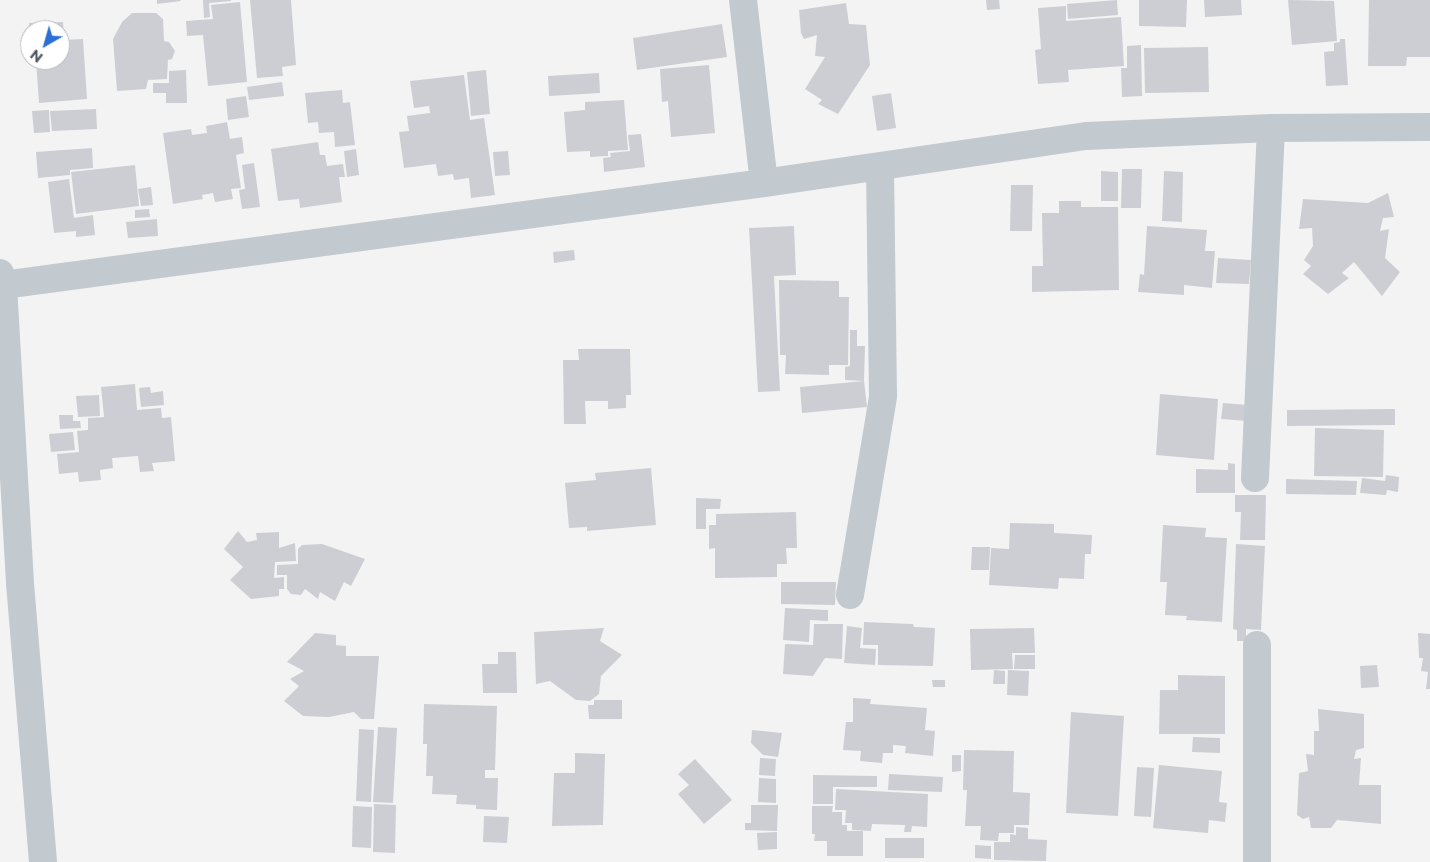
<!DOCTYPE html>
<style>
body{margin:0}
#map{position:relative;width:1430px;height:862px;overflow:hidden;background:#f4f3f3;font-family:Montserrat,sans-serif}
canvas{display:block}
.north{position:absolute;left:20px;top:20px;width:50px;height:50px;box-sizing:border-box;background:#fff;border:1px solid #b7bbbf;border-radius:50%;rotate:218deg;font-size:14px;font-weight:700;line-height:20px;text-align:center;color:#4b555e}
.north::after{content:'';display:block;margin:auto;width:18px;height:22px;background:#2b6ed6;clip-path:polygon(50% 0,100% 100%,50% 72%,0 100%)}
</style>
<div id="map">
<canvas width="1430" height="862"></canvas>
<div class="north">N</div>
</div>
<script>
const ctx = document.querySelector('canvas').getContext('2d');
ctx.lineJoin = 'round';
function paint(path, color) { ctx.fillStyle = color; ctx.fill(path, 'evenodd'); }
const shape = rows => new Path2D(rows.map(r => 'M' + r).join(''));
function trace(path, color, width, dash) { ctx.strokeStyle = color; ctx.lineWidth = width; ctx.lineCap = dash ? 'butt' : 'round'; ctx.setLineDash(dash || []); ctx.stroke(path); }
paint(shape([
 [157,0,180,0,181,1,157,4],
 [203,0,231,0,231,1,209,3,210,17,204,18],
 [250,0,291,0,296,65,282,67,283,76,257,78],
 [986,0,999,0,1000,9,987,10],
 [1117,0,1118,15,1068,19,1067,4],
 [1139,0,1187,0,1186,27,1139,26],
 [1204,0,1241,0,1242,15,1205,17],
 [1288,0,1334,1,1337,41,1292,45],
 [1369,0,1430,0,1430,57,1407,57,1406,66,1368,66],
 [240,2,247,82,208,86,203,35,187,36,186,21,213,19,211,5],
 [846,3,849,24,866,25,870,65,838,114,818,104,822,100,805,89,825,57,815,56,817,35,804,39,801,33,799,10],
 [1066,6,1066,21,1121,17,1124,66,1068,70,1069,82,1038,84,1035,50,1041,49,1038,8],
 [132,13,156,13,163,19,164,41,169,42,175,51,172,59,168,60,167,79,148,80,146,89,117,91,113,39,122,22],
 [63,22,64,38,60,38,60,30,30,30,29,23],
 [722,24,727,57,637,70,633,38],
 [83,39,87,99,39,103,36,60,60,60,60,40],
 [1340,39,1345,39,1348,85,1326,86,1324,52,1334,51,1334,43,1340,42],
 [1141,45,1142,96,1122,97,1121,68,1127,68,1127,46],
 [1208,47,1209,92,1145,93,1144,48],
 [709,65,715,133,671,137,668,101,662,102,660,69],
 [186,70,187,103,166,103,166,93,153,93,153,83,169,83,169,71],
 [486,70,490,114,471,116,467,72],
 [599,73,600,93,549,96,548,76],
 [464,75,470,120,484,118,495,195,471,198,469,178,454,180,453,174,438,176,436,164,404,168,399,132,409,131,407,116,430,113,429,106,414,108,410,81],
 [282,82,284,96,249,100,247,87],
 [342,90,343,103,350,102,355,145,335,147,334,132,319,133,318,122,308,123,305,93],
 [891,93,896,128,877,131,872,96],
 [246,96,249,117,228,120,226,99],
 [624,100,628,150,608,151,608,156,590,157,590,151,567,152,564,112,585,110,585,102],
 [96,109,97,129,52,131,50,111],
 [49,110,50,132,34,133,32,111],
 [227,122,230,139,242,137,244,153,236,155,241,188,231,189,233,199,215,202,213,193,202,195,203,199,173,204,163,133,191,129,192,135,207,133,206,126],
 [641,134,645,167,604,172,603,158,611,157,610,153,630,151,628,135],
 [318,142,320,155,325,155,327,166,343,164,345,177,339,177,342,202,300,208,299,199,278,201,271,149],
 [92,148,93,168,70,170,70,175,38,178,36,152],
 [356,149,359,175,347,177,344,151],
 [508,151,510,175,495,176,493,152],
 [254,163,260,207,242,209,239,190,245,189,242,165],
 [135,165,139,206,76,214,71,172],
 [1122,169,1142,169,1141,208,1121,208],
 [1101,171,1118,172,1118,201,1101,201],
 [1164,171,1183,172,1182,222,1162,221],
 [69,179,74,218,93,215,95,235,76,237,76,231,54,233,48,182],
 [1011,185,1033,185,1032,231,1010,231],
 [151,187,153,205,141,206,138,189],
 [1388,193,1394,217,1383,218,1380,231,1389,229,1385,258,1400,272,1382,296,1354,262,1342,273,1349,278,1328,294,1303,274,1311,266,1304,260,1313,246,1312,228,1299,229,1303,199,1368,203],
 [1059,201,1081,201,1081,207,1118,207,1119,290,1032,292,1032,266,1043,266,1042,213,1059,213],
 [149,209,150,217,135,218,135,210],
 [157,219,158,236,128,238,126,222],
 [794,226,796,275,774,276,780,391,758,392,749,228],
 [1147,226,1207,230,1205,251,1215,251,1212,288,1184,285,1184,295,1138,292,1140,274,1144,275],
 [574,250,575,260,554,263,553,252],
 [1218,258,1251,260,1249,284,1216,283],
 [779,280,839,281,839,297,849,297,848,365,829,365,829,375,785,374,786,355,780,355],
 [850,330,857,330,857,346,865,346,864,381,845,380,845,367,850,366],
 [578,349,630,349,631,395,626,395,626,408,608,409,608,401,585,401,586,424,564,424,563,360,579,360],
 [864,381,867,407,802,413,800,387],
 [135,384,137,410,161,408,162,418,171,417,175,461,152,463,154,471,140,472,138,456,112,458,113,468,100,470,101,480,79,482,78,472,59,474,57,454,79,452,77,431,88,430,88,418,104,417,101,387],
 [150,387,151,393,163,391,164,405,141,407,139,388],
 [1160,394,1218,399,1214,460,1156,455],
 [99,395,100,416,78,417,76,396],
 [1223,403,1248,405,1247,421,1221,419],
 [1395,409,1395,425,1287,426,1287,410],
 [59,415,73,415,73,421,80,421,81,428,60,429],
 [1315,428,1384,430,1383,477,1314,476],
 [73,432,75,450,51,452,49,434],
 [1228,463,1235,464,1235,493,1196,493,1196,469,1228,470],
 [651,468,656,525,587,531,587,527,569,528,565,483,596,480,595,473],
 [1386,475,1399,477,1398,492,1387,490,1386,495,1360,493,1362,478,1385,481],
 [1286,479,1357,481,1356,495,1286,494],
 [1235,495,1266,495,1265,540,1240,540,1241,512,1235,512],
 [696,498,721,499,720,509,706,509,706,529,696,529],
 [796,512,797,548,786,548,787,564,777,564,777,577,715,578,715,548,709,549,709,525,716,525,716,514],
 [1010,523,1054,524,1054,533,1092,535,1091,554,1085,554,1084,579,1059,578,1058,589,989,585,991,548,1009,549],
 [1163,525,1206,528,1205,537,1227,538,1222,622,1186,620,1187,616,1165,615,1167,582,1160,582],
 [238,531,247,542,257,540,256,533,279,532,279,548,295,543,296,561,275,562,274,578,284,577,284,589,279,589,279,596,251,599,230,580,243,567,224,549],
 [322,544,365,559,351,586,344,582,335,601,320,592,318,599,305,589,301,595,291,594,287,589,287,575,277,575,277,565,298,564,298,549,302,545],
 [1236,544,1265,546,1261,630,1246,629,1246,641,1237,641,1237,630,1233,629],
 [972,547,990,547,989,570,971,570],
 [781,582,836,582,835,605,781,604],
 [785,608,828,610,828,621,810,620,809,642,783,640],
 [864,622,913,624,914,627,935,628,933,666,878,665,878,645,863,645],
 [814,624,843,624,842,659,825,658,813,676,783,674,785,644,813,645],
 [847,626,862,628,860,648,876,649,875,665,844,663],
 [604,628,600,641,622,655,601,676,599,694,590,701,576,700,550,681,536,684,534,632],
 [1034,628,1035,653,1012,653,1013,669,971,670,970,629],
 [315,633,336,635,336,645,346,646,346,656,379,656,374,719,361,719,354,712,329,717,303,716,284,701,299,686,290,679,304,671,287,662],
 [1418,633,1430,634,1430,689,1426,689,1428,672,1421,671,1423,658,1419,658],
 [498,652,516,652,517,693,483,693,482,664,498,664],
 [1015,655,1035,655,1035,669,1014,669],
 [1377,665,1379,687,1361,688,1360,666],
 [994,670,1005,671,1005,684,993,684],
 [1008,670,1029,671,1028,696,1007,695],
 [1178,675,1225,676,1225,734,1159,734,1160,690,1178,690],
 [932,680,945,680,945,687,933,687],
 [853,698,871,699,870,704,927,708,925,730,935,731,933,756,905,753,906,746,893,745,893,753,883,753,882,763,860,761,861,751,843,750,846,722,853,722],
 [594,700,622,700,622,719,589,719,588,705,594,705],
 [424,704,497,706,495,770,485,770,485,778,498,778,497,810,476,809,476,805,456,804,457,795,432,794,433,776,426,776,427,744,423,744],
 [1318,709,1364,714,1364,748,1356,750,1354,759,1361,758,1359,785,1381,785,1381,824,1337,820,1331,828,1311,828,1309,817,1303,819,1297,815,1299,773,1308,771,1306,754,1314,755,1314,731,1319,731],
 [1071,712,1124,716,1118,816,1066,813],
 [378,727,397,728,393,803,373,802],
 [359,729,374,730,371,802,356,801],
 [752,730,782,733,778,757,763,755,751,743],
 [1193,737,1220,738,1220,753,1192,752],
 [964,750,1014,751,1013,792,1030,793,1029,825,1014,825,1014,833,999,833,998,841,980,840,981,826,965,826,967,790,963,790],
 [575,753,605,754,603,825,552,826,554,773,575,773],
 [952,755,961,755,961,771,952,772],
 [760,758,776,759,775,776,759,775],
 [695,759,732,800,704,824,678,794,689,785,678,774],
 [1159,765,1222,771,1219,802,1227,803,1225,822,1209,820,1208,833,1153,828],
 [1137,767,1154,768,1151,817,1134,816],
 [889,774,943,777,942,792,888,790],
 [813,775,877,776,877,787,833,787,833,804,813,804],
 [759,778,776,779,776,803,758,802],
 [836,789,928,794,927,827,912,826,911,832,904,832,905,825,872,824,871,831,852,830,852,823,845,823,846,810,835,810],
 [374,804,396,805,395,853,373,852],
 [751,805,778,805,777,831,745,830,745,823,751,823],
 [353,806,372,807,371,848,352,847],
 [812,806,833,806,832,812,842,812,842,825,847,825,847,831,863,831,863,856,827,856,827,841,814,841,815,834,812,834],
 [484,816,509,817,507,843,483,842],
 [1016,827,1028,828,1028,839,1047,840,1046,861,994,860,994,842,1010,842,1010,834,1016,835],
 [777,832,777,849,758,850,757,833],
 [885,838,924,838,924,858,885,858],
 [975,845,991,846,991,859,975,858]
]), '#cdced4');
trace(shape([
 [743,0,764,183],
 [0,273,3,285,20,583,43,862],
 [3,285,764,183,1086,136,1271,128,1430,127],
 [1255,478,1271,128],
 [850,595,883,397,880,166],
 [1257,645,1257,862]
]), '#c2c9cf', 28);
</script>
